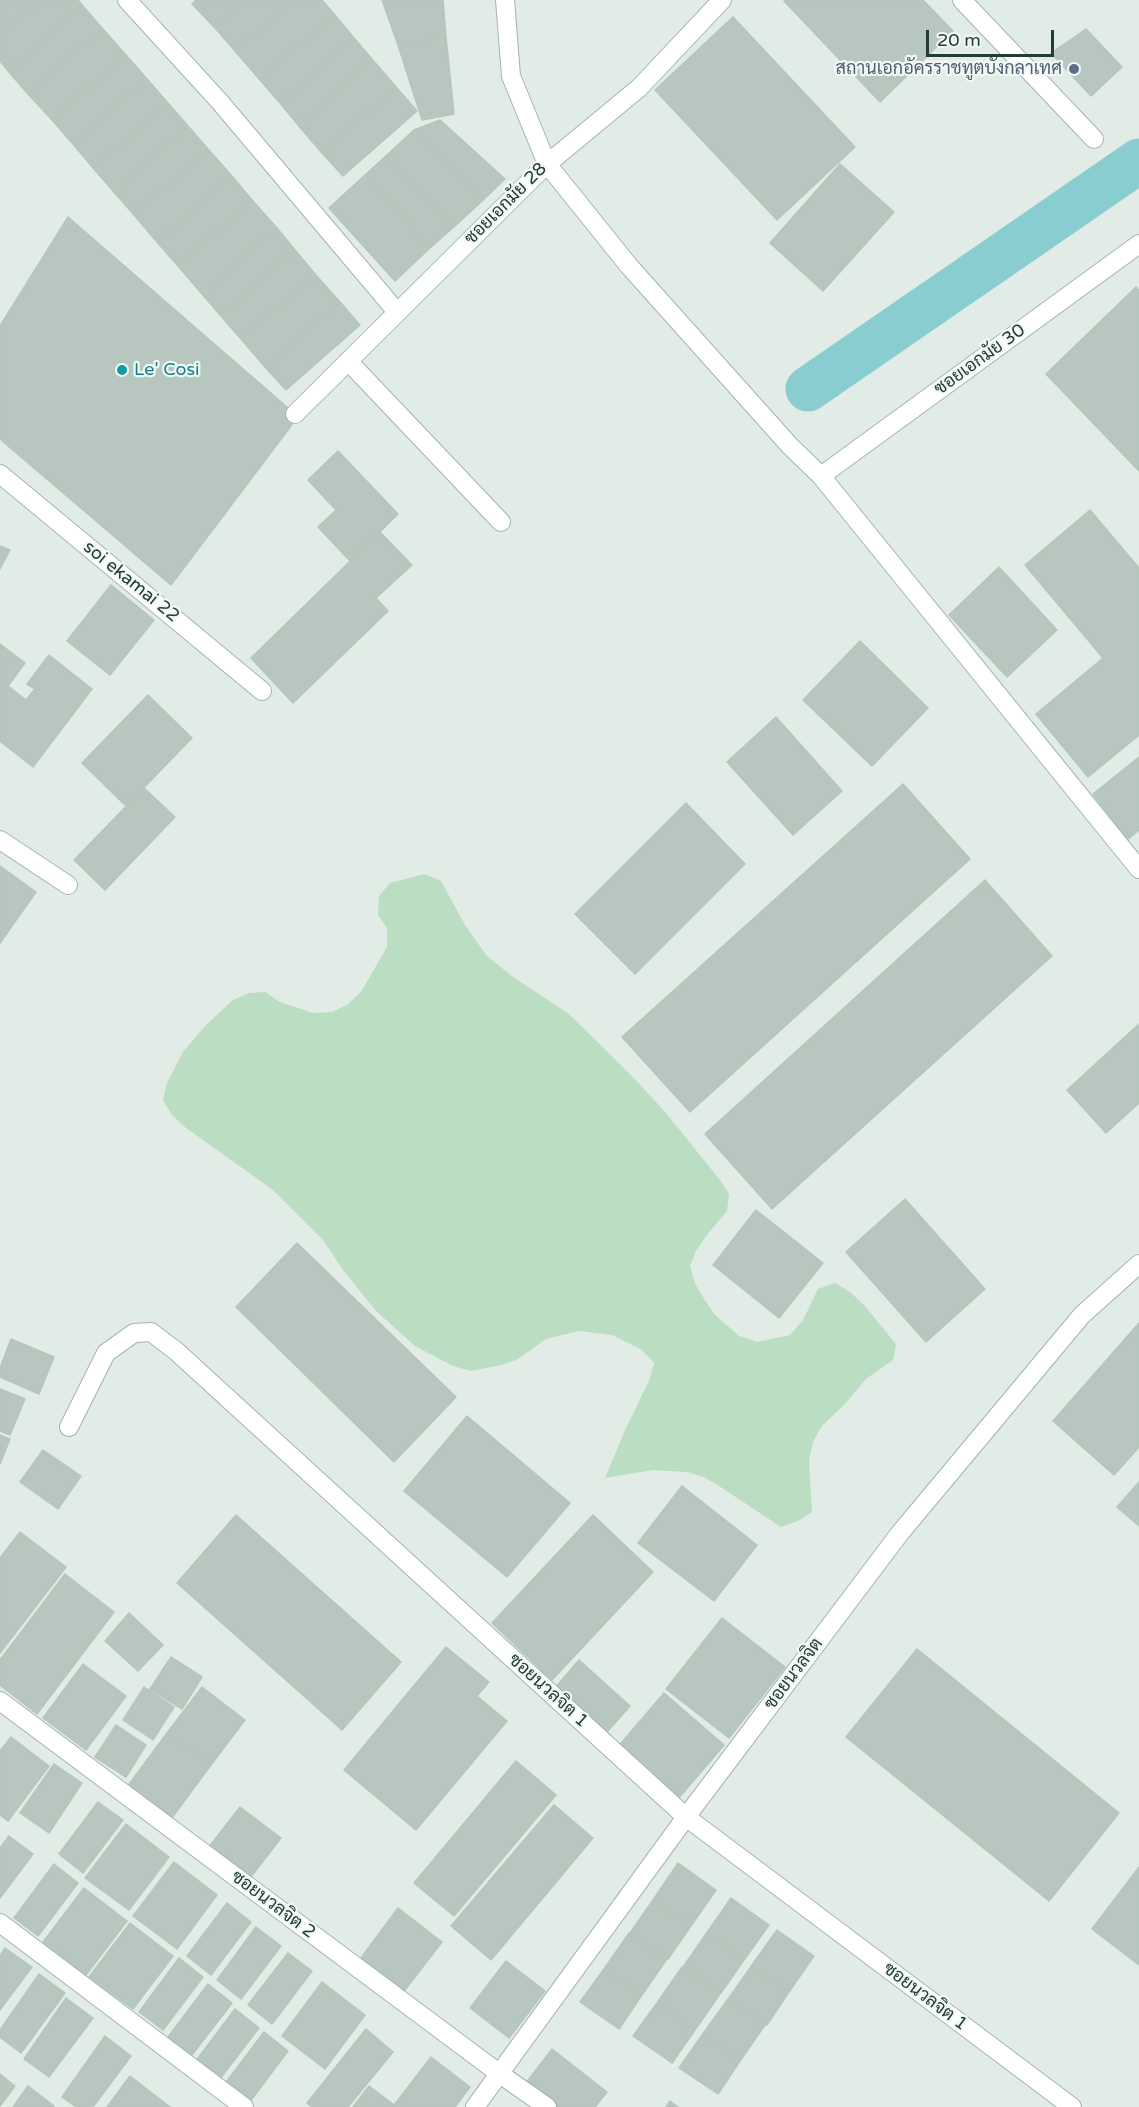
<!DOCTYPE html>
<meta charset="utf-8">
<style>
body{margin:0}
#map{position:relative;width:1139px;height:2107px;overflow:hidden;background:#e2ece7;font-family:"Varela Round",sans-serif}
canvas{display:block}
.scale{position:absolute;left:926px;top:30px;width:128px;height:27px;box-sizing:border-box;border:3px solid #223d33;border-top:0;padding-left:8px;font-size:18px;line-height:21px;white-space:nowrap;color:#223d33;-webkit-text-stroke:4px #f2f9f5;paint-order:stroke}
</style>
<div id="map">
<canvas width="1139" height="2107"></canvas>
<div class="scale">20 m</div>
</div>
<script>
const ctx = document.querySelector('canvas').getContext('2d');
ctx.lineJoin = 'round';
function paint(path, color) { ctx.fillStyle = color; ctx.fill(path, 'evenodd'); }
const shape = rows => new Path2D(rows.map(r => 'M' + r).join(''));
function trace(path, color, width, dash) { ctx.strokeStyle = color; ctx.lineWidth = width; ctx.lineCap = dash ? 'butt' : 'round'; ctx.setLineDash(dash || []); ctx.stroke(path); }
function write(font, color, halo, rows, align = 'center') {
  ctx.font = font + ' "Varela Round",Sarabun,sans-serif'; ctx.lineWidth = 4.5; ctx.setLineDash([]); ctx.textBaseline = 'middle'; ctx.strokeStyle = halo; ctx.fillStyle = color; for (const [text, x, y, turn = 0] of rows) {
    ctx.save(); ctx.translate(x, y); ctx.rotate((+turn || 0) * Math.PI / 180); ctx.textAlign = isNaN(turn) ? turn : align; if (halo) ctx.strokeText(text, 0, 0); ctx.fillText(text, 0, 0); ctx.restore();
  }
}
paint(shape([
 [424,874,441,881,465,925,486,955,513,977,569,1014,631,1075,666,1113,720,1180,729,1194,727,1211,706,1236,696,1251,690,1266,695,1283,704,1299,715,1315,739,1336,757,1342,790,1335,803,1320,818,1289,835,1283,850,1292,863,1304,896,1344,893,1360,866,1379,844,1405,821,1427,813,1442,809,1460,812,1512,798,1521,781,1527,719,1486,704,1477,687,1472,653,1470,605,1478,626,1428,649,1381,654,1363,642,1350,612,1335,578,1331,546,1339,518,1359,502,1365,470,1371,453,1366,415,1346,376,1311,343,1270,323,1240,273,1190,186,1128,172,1115,163,1100,167,1083,183,1052,206,1025,233,1000,249,993,265,992,280,1002,313,1013,332,1012,347,1005,361,992,387,947,387,928,378,915,379,896,390,883]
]), '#bbddc1');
trace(shape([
 [808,389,1139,161]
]), '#8acdd1', 45);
const building = shape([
 [0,0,41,0,0,36,0,0],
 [41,0,78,0,82,5,8,71,0,61,0,36,41,0],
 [196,0,246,0,215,28,192,4,196,0],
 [246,0,294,0,235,51,215,28,246,0],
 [294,0,322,0,334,14,260,80,235,51,294,0],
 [382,0,443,0,446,37,398,45,382,0],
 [785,0,923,0,953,31,880,102,784,1,785,0],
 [82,5,102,28,28,94,8,71,82,5],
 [334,14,354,38,280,103,260,80,334,14],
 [733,17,855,147,777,220,655,90,733,17],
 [102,28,126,55,52,120,28,94,102,28],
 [1086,29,1122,67,1091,96,1051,53,1086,29],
 [446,37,454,114,422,120,398,45,446,37],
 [354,38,372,59,298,125,280,103,354,38],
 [126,55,147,79,73,144,52,120,126,55],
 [372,59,396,87,322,153,298,125,372,59],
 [147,79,168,103,93,168,73,144,147,79],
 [396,87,417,111,343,176,322,153,396,87],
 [168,103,188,126,114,192,93,168,168,103],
 [440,120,505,179,482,201,414,130,440,120],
 [188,126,208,149,134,215,114,192,188,126],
 [414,130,482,201,455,226,387,155,414,130],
 [208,149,232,176,157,242,134,215,208,149],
 [387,155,455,226,430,248,365,175,387,155],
 [840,164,894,212,823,291,770,243,840,164],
 [365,175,430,248,395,281,329,208,365,175],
 [232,176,252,200,178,266,157,242,232,176],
 [252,200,277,228,202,294,178,266,252,200],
 [68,217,295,414,291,426,171,585,0,439,0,326,68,217],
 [277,228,295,250,220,315,202,294,277,228],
 [295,250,315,274,241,339,220,315,295,250],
 [315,274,340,302,265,367,241,339,315,274],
 [1136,287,1139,291,1139,471,1046,374,1136,287],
 [340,302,360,325,286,390,265,367,340,302],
 [338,451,398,514,350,561,318,527,336,510,308,480,338,451],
 [1090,510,1139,568,1139,735,1088,777,1036,714,1103,658,1025,565,1090,510],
 [380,532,412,565,376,598,388,611,293,703,251,658,380,532],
 [0,546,10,550,0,569,0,546],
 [999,567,1057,630,1007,677,949,615,999,567],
 [111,585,154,620,110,675,67,641,111,585],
 [860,641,928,708,872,766,803,700,860,641],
 [0,644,25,663,8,686,26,700,35,689,27,684,49,655,92,689,33,767,0,741,0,644],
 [148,695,192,738,126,806,82,763,148,695],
 [776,717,842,791,793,835,727,762,776,717],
 [1139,757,1139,830,1128,839,1093,794,1139,757],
 [903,784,970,859,690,1112,622,1037,903,784],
 [144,788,175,817,105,890,74,860,144,788],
 [686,803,745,864,635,974,575,914,686,803],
 [0,866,36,892,0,943,0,866],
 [985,880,1052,956,772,1209,705,1134,985,880],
 [1139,1024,1139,1103,1106,1133,1067,1090,1139,1024],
 [905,1199,985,1289,926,1342,846,1252,905,1199],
 [756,1210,823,1263,779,1318,713,1265,756,1210],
 [297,1243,456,1397,394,1462,236,1307,297,1243],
 [1139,1323,1139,1447,1114,1475,1053,1421,1139,1323],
 [11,1339,54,1357,39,1394,0,1377,0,1368,11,1339],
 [0,1389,25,1399,10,1435,0,1431,0,1389],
 [467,1416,570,1503,507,1577,404,1491,467,1416],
 [0,1435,10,1439,0,1464,0,1435],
 [43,1450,81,1476,58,1509,20,1482,43,1450],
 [1139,1482,1139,1526,1117,1507,1139,1482],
 [682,1486,757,1545,714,1601,638,1543,682,1486],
 [236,1515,401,1662,342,1730,177,1583,236,1515],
 [593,1515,653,1572,552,1680,492,1623,593,1515],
 [20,1532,66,1567,0,1653,0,1558,20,1532],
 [65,1574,114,1612,37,1714,0,1685,0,1660,65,1574],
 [129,1613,163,1645,138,1671,105,1641,129,1613],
 [722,1618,785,1667,729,1738,666,1689,722,1618],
 [446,1647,489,1682,477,1696,507,1721,416,1830,344,1770,446,1647],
 [917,1649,1119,1813,1049,1901,846,1737,917,1649],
 [171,1657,202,1677,182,1709,150,1689,171,1657],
 [579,1660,630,1706,606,1733,555,1688,579,1660],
 [83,1664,126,1696,86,1750,43,1718,83,1664],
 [144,1687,174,1707,153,1740,123,1720,144,1687],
 [202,1687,245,1720,211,1765,167,1733,202,1687],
 [664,1693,724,1745,677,1800,617,1748,664,1693],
 [116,1725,146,1745,126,1777,95,1757,116,1725],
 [167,1733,211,1765,171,1819,127,1787,167,1733],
 [11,1737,49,1766,8,1821,0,1815,0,1751,11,1737],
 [516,1761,556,1795,454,1916,414,1883,516,1761],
 [54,1764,82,1783,49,1833,20,1813,54,1764],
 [98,1802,123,1820,83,1873,59,1854,98,1802],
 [554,1805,593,1838,491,1960,451,1926,554,1805],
 [240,1807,281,1838,250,1878,209,1847,240,1807],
 [126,1824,169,1857,129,1910,85,1878,126,1824],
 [9,1836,33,1854,0,1898,0,1848,9,1836],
 [174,1862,217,1895,177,1949,133,1916,174,1862],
 [678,1863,716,1890,691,1926,653,1900,678,1863],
 [54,1864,78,1883,38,1936,14,1918,54,1864],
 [1139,1867,1139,1965,1092,1929,1139,1867],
 [84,1888,127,1921,86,1975,43,1942,84,1888],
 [731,1898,769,1925,744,1960,706,1934,731,1898],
 [653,1900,691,1926,668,1959,630,1933,653,1900],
 [227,1903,251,1922,211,1975,187,1956,227,1903],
 [398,1908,442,1942,401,1995,358,1962,398,1908],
 [130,1923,173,1956,133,2009,89,1977,130,1923],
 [256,1927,281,1946,241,1999,217,1980,256,1927],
 [777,1930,814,1956,789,1992,752,1965,777,1930],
 [629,1933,667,1959,642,1995,604,1969,629,1933],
 [706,1934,744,1960,721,1993,683,1967,706,1934],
 [5,1948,32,1967,0,2010,0,1956,5,1948],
 [288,1953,312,1971,272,2024,248,2005,288,1953],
 [179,1958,203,1977,163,2030,139,2012,179,1958],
 [506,1961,545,1991,509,2038,470,2008,506,1961],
 [752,1965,789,1992,767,2025,729,1998,752,1965],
 [682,1967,720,1994,695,2030,657,2003,682,1967],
 [604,1969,642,1995,619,2029,580,2002,604,1969],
 [39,1974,65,1993,21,2053,0,2037,0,2030,39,1974],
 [322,1982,365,2015,325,2069,282,2036,322,1982],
 [208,1984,232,2003,192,2055,168,2037,208,1984],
 [66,1998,93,2018,49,2077,24,2059,66,1998],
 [728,1999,765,2025,740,2061,702,2035,728,1999],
 [657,2003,695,2030,672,2063,633,2036,657,2003],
 [235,2009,259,2028,219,2080,195,2062,235,2009],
 [366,2029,393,2052,348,2107,312,2107,307,2103,366,2029],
 [264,2032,288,2051,249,2103,224,2085,264,2032],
 [702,2035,740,2061,718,2094,679,2068,702,2035],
 [105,2036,131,2056,93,2107,76,2107,62,2097,105,2036],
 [552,2049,607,2092,595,2107,557,2107,526,2083,552,2049],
 [431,2057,470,2087,455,2107,400,2107,395,2104,431,2057],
 [0,2074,15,2086,0,2106,0,2074],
 [130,2076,170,2107,107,2107,130,2076],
 [28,2086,54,2106,53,2107,13,2107,28,2086],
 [369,2086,397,2107,353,2107,369,2086],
 [670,2101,678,2107,666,2107,670,2101]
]);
paint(building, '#b7c7bf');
trace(building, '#b4c6bd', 1.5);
const minor = shape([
 [127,0,220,102,397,312],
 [505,0,511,76,547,164,629,266,790,446,821,476,1139,869],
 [962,0,1094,139],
 [348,361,501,522],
 [295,414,547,164,639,88,722,0],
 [0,474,262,691],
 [821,476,1139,244],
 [0,840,68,885],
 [69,1427,106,1353,134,1333,151,1332,176,1351,686,1817,1072,2107],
 [0,1701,500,2074,547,2107],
 [0,1923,244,2107],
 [475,2107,686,1817,900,1533,1082,1315,1139,1264]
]);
trace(minor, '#a5b4ad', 20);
trace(minor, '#fff', 18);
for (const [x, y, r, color] of [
 [1074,69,6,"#5c6f8a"],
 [122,370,6,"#0f9aa8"]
]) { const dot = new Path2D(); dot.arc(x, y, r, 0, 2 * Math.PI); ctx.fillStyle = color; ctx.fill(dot); trace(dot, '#f2f9f5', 2); }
write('18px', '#4e5e75', '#f2f9f5', [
 ["สถานเอกอัครราชทูตบังกลาเทศ",1062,69]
], 'right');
write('18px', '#223d33', '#f2f9f5', [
 ["ซอยเอกมัย 28",506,204,-45],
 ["ซอยเอกมัย 30",980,360,-36],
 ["soi ekamai 22",131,582,39],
 ["ซอยนวลจิต",794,1674,-53],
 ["ซอยนวลจิต 1",548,1691,42],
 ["ซอยนวลจิต 2",273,1905,37],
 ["ซอยนวลจิต 1",925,1997,37]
]);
write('18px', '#0d838f', '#f2f9f5', [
 ["Le' Cosi",134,370]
], 'left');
</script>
